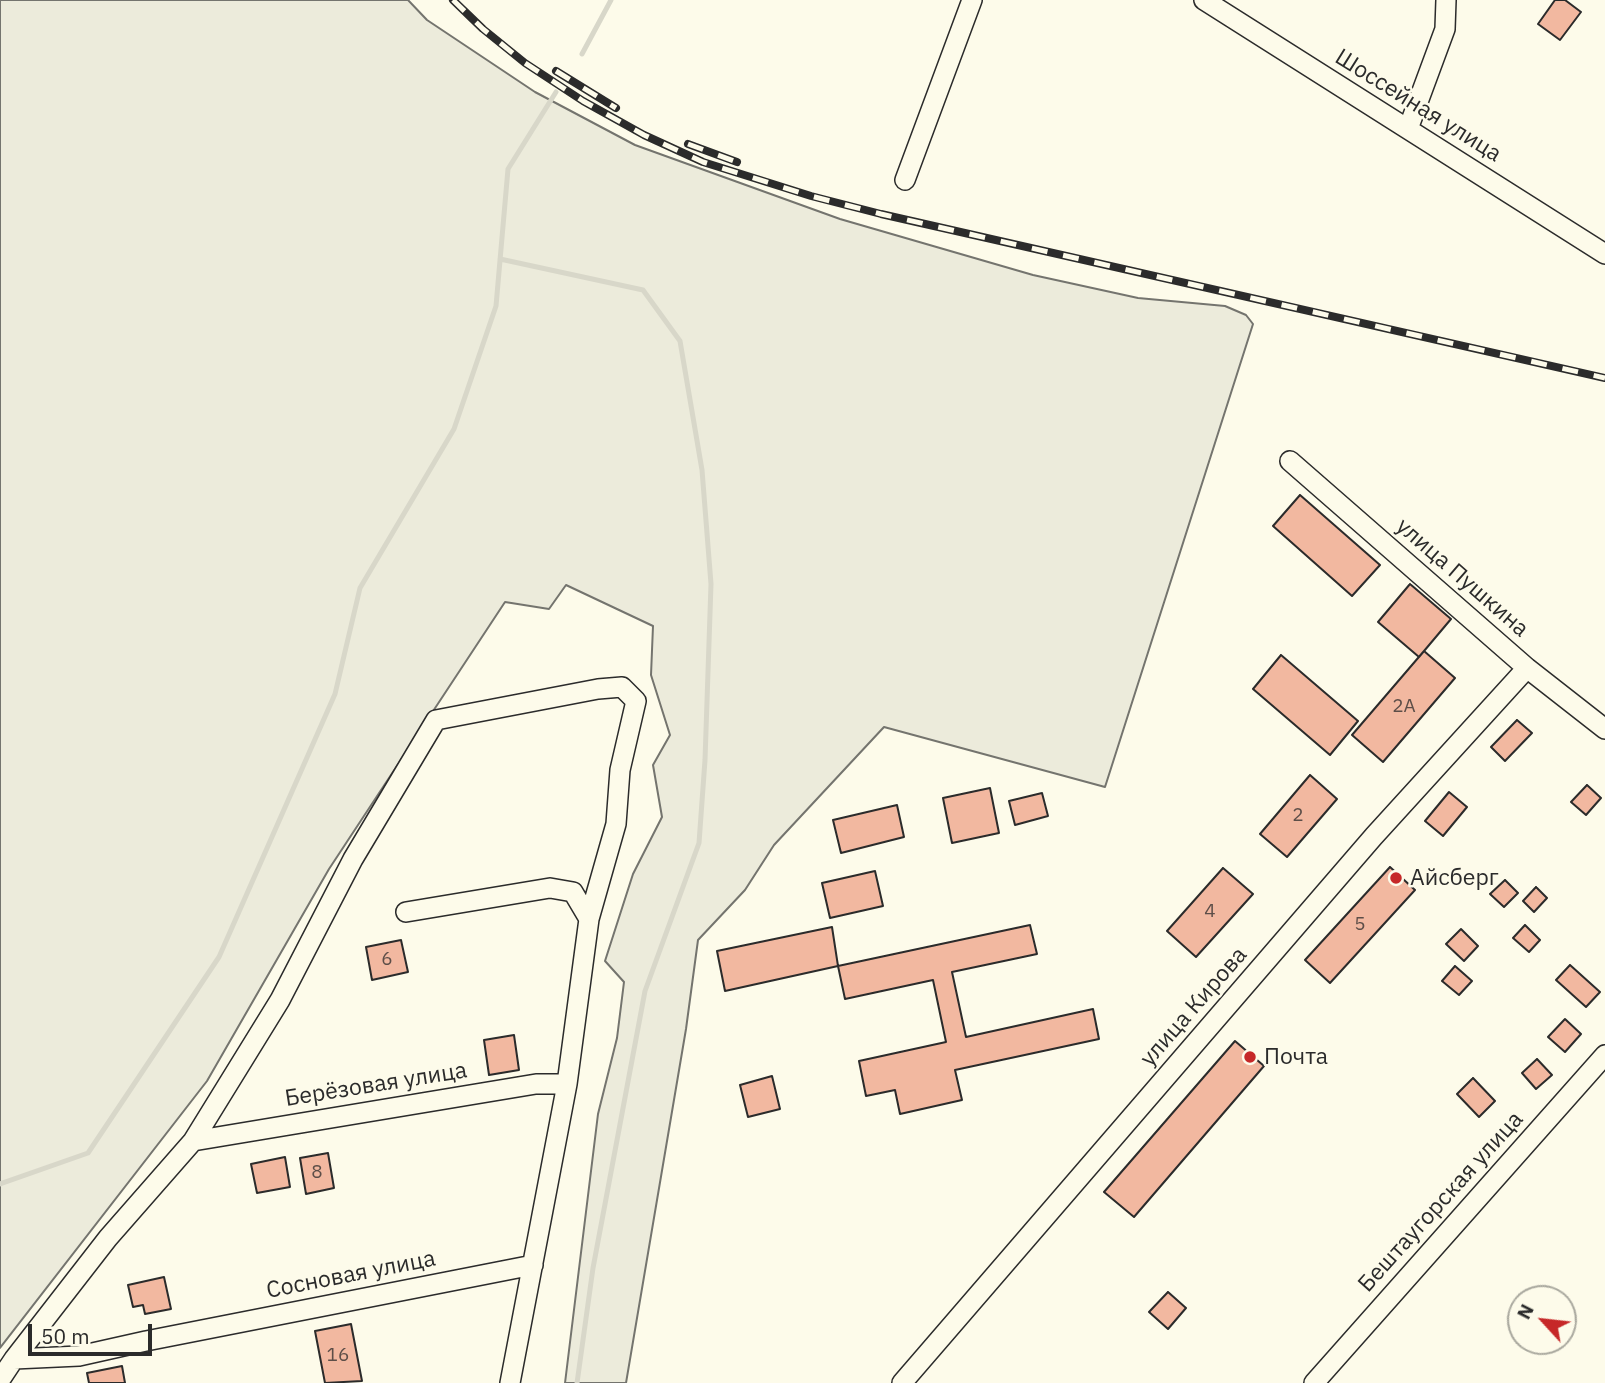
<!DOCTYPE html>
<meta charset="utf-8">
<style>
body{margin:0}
#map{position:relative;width:1605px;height:1383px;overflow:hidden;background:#fdfbea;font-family:"IBM Plex Sans",sans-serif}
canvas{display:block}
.north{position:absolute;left:1507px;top:1285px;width:70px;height:70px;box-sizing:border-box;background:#fdfbea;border:2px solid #a9a89e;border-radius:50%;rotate:297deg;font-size:19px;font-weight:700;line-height:28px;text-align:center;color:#2b2b2b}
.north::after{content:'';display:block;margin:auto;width:24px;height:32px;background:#c62828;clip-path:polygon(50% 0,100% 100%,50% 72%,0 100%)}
.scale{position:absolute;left:28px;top:1324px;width:124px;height:32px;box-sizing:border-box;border:4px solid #2b2b2b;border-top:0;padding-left:9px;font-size:21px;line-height:24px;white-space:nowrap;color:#2b2b2b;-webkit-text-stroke:5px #fdfbea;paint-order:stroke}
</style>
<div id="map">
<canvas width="1605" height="1383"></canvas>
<div class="north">N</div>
<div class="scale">50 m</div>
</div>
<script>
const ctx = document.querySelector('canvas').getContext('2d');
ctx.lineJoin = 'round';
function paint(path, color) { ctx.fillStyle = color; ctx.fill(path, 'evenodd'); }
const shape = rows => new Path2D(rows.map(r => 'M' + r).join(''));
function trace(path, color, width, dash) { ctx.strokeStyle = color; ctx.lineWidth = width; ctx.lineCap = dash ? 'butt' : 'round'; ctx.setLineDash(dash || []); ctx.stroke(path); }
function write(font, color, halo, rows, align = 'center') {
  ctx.font = font + ' "IBM Plex Sans",sans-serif'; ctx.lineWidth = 5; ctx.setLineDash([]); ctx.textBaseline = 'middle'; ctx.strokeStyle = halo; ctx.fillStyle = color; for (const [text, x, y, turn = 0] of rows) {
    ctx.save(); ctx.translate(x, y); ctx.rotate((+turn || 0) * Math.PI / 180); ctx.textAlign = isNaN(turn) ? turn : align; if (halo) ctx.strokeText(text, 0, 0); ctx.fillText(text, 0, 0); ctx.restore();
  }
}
const green = shape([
 [0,0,408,0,427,20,535,92,635,145,840,219,1033,275,1138,298,1225,306,1246,315,1253,324,1105,787,884,727,774,845,745,890,698,940,686,1029,626,1383,565,1383,598,1114,617,1038,624,982,605,961,633,874,662,817,653,765,670,735,651,675,653,626,566,585,549,609,505,602,329,869,207,1081,0,1348,0,0]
]);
paint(green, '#ecebdb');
trace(green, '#74746e', 2);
trace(shape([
 [582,54,611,0],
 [500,259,643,290,680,341,702,470,711,584,705,760,699,843,645,991,593,1268,577,1383],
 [0,1184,88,1153,219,957,335,694,360,588,454,429,496,306,508,169,556,92]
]), '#d8d7c9', 5);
const building = shape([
 [1555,0,1565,0,1581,12,1560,40,1538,24,1555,0],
 [1300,495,1380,565,1352,596,1273,526,1300,495],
 [1410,584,1451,619,1419,657,1378,622,1410,584],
 [1424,651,1455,678,1383,762,1352,735,1424,651],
 [1281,655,1358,721,1330,755,1253,689,1281,655],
 [1517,720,1532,733,1505,761,1491,747,1517,720],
 [1310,775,1337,799,1287,857,1260,834,1310,775],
 [1587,785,1601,798,1586,815,1571,802,1587,785],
 [990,788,999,833,952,843,943,798,990,788],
 [1449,792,1467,807,1443,836,1425,821,1449,792],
 [1042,793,1048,816,1015,825,1009,801,1042,793],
 [897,805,904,837,841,853,833,820,897,805],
 [1390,867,1415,890,1330,983,1305,960,1390,867],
 [1223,868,1253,894,1196,957,1167,931,1223,868],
 [875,871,883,906,830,918,822,883,875,871],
 [1505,880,1518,893,1504,907,1490,894,1505,880],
 [1536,887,1547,898,1534,912,1523,901,1536,887],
 [1030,925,1037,954,952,972,966,1037,1093,1009,1099,1039,955,1070,962,1100,900,1114,895,1090,866,1096,859,1061,946,1042,933,980,845,999,838,966,1030,925],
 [1525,925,1540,940,1529,952,1513,938,1525,925],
 [832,927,838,966,725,991,717,951,832,927],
 [1461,929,1478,946,1464,961,1446,944,1461,929],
 [401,940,408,972,372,980,366,947,401,940],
 [1570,965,1600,992,1586,1007,1556,980,1570,965],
 [1455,966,1472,981,1459,995,1442,981,1455,966],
 [1565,1019,1581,1034,1565,1052,1548,1037,1565,1019],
 [514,1035,519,1070,489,1075,484,1040,514,1035],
 [1235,1041,1264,1066,1134,1217,1104,1192,1235,1041],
 [1537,1059,1552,1075,1536,1089,1522,1073,1537,1059],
 [772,1076,780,1109,748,1117,740,1085,772,1076],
 [1473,1078,1495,1101,1479,1117,1457,1094,1473,1078],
 [328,1153,334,1188,306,1194,300,1158,328,1153],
 [285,1157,290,1187,257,1193,251,1164,285,1157],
 [164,1277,171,1309,145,1314,143,1305,133,1307,128,1285,164,1277],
 [1168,1292,1186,1308,1168,1329,1149,1312,1168,1292],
 [351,1324,362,1381,325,1383,315,1331,351,1324],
 [122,1366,125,1383,89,1383,87,1373,122,1366]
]);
paint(building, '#f2b8a0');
trace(building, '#2b2b2b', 2);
const minor = shape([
 [1204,0,1605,254],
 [1408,129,1445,29,1446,0],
 [905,180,972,0],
 [1290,461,1527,668,1605,729],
 [406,912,550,888,573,892,589,919],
 [193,1141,536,1084,567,1084],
 [14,1359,79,1356,146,1341,533,1265],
 [0,1380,14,1359,108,1238,193,1141,280,1000,353,859,436,720,598,689,622,687,636,701,620,770,616,824,589,919,567,1084,510,1383],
 [902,1383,1374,836,1527,668],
 [1314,1383,1605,1055]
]);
trace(minor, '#2b2b2b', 22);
trace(minor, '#fdfbea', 19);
const rail = shape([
 [453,0,483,29,525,63,583,101,644,135,703,162,811,196,881,214,1605,378],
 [556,71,616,108],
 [688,144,737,162]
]);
trace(rail, '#2b2b2b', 8);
trace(rail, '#fdfbea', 5, [16]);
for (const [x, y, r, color] of [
 [1396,878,7,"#c62828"],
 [1250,1057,7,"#c62828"]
]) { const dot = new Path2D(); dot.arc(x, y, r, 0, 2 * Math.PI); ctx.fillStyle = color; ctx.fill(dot); trace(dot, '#fdfbea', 2.5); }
write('19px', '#5d4e48', null, [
 ["2А",1404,707],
 ["2",1298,816],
 ["4",1210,912],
 ["5",1360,925],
 ["6",387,960],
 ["8",317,1173],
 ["16",338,1356]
]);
write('23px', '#2b2b2b', '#fdfbea', [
 ["Шоссейная улица",1418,106,32],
 ["улица Пушкина",1462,578,41],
 ["улица Кирова",1194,1007,-49],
 ["Берёзовая улица",376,1085,-9],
 ["Бештаугорская улица",1441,1202,-48],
 ["Сосновая улица",351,1275,-11]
]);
write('23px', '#2b2b2b', '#fdfbea', [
 ["Айсберг",1410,878],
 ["Почта",1264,1057]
], 'left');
</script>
